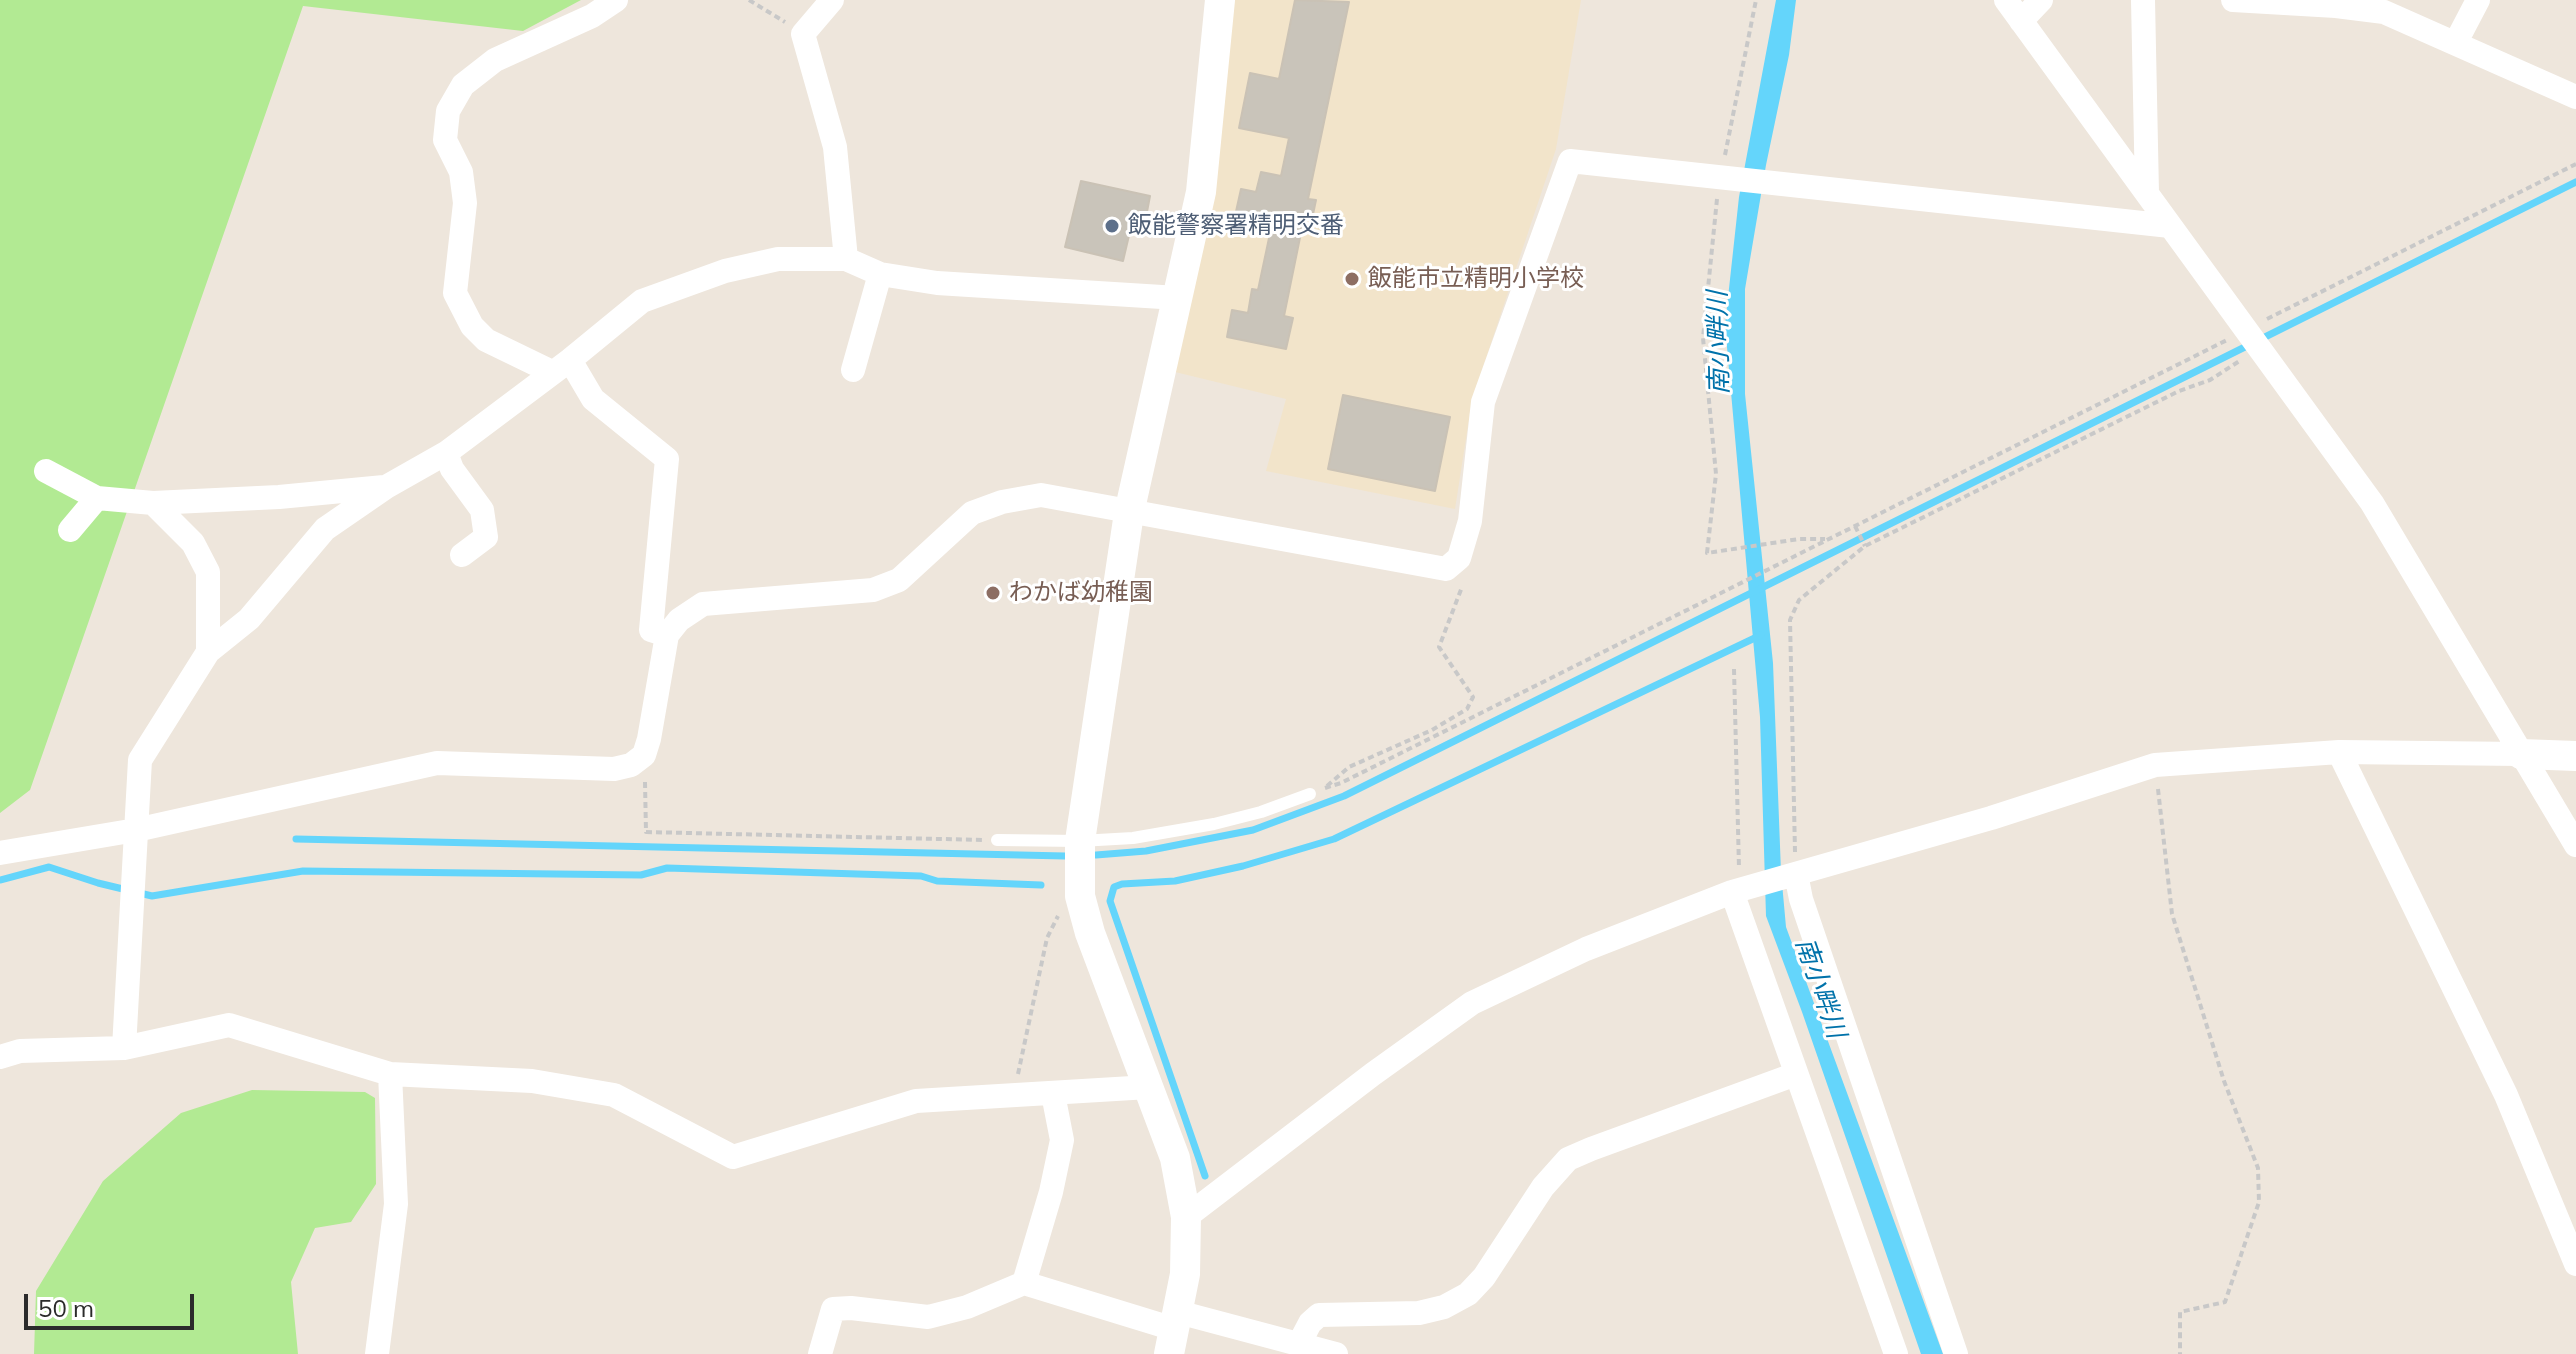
<!DOCTYPE html>
<meta charset="utf-8">
<style>
body{margin:0}
#map{position:relative;width:2576px;height:1354px;overflow:hidden;background:#eee6dc;font-family:Mulish,sans-serif}
canvas{display:block}
.scale{position:absolute;left:24px;top:1294px;width:170px;height:36px;box-sizing:border-box;border:4px solid #2b2b2b;border-top:0;padding-left:10px;font-size:24px;line-height:28px;white-space:nowrap;color:#2b2b2b;-webkit-text-stroke:6px #fff;paint-order:stroke}
</style>
<div id="map">
<canvas width="2576" height="1354"></canvas>
<div class="scale">50 m</div>
</div>
<script>
const ctx = document.querySelector('canvas').getContext('2d');
ctx.lineJoin = 'round';
function paint(path, color) { ctx.fillStyle = color; ctx.fill(path, 'evenodd'); }
const shape = rows => new Path2D(rows.map(r => 'M' + r).join(''));
function trace(path, color, width, dash) { ctx.strokeStyle = color; ctx.lineWidth = width; ctx.lineCap = dash ? 'butt' : 'round'; ctx.setLineDash(dash || []); ctx.stroke(path); }
function write(font, color, halo, rows, align = 'center') {
  ctx.font = font + ' Mulish,"Noto Sans JP",sans-serif'; ctx.lineWidth = 6; ctx.setLineDash([]); ctx.textBaseline = 'middle'; ctx.strokeStyle = halo; ctx.fillStyle = color; for (const [text, x, y, turn = 0] of rows) {
    ctx.save(); ctx.translate(x, y); ctx.rotate((+turn || 0) * Math.PI / 180); ctx.textAlign = isNaN(turn) ? turn : align; if (halo) ctx.strokeText(text, 0, 0); ctx.fillText(text, 0, 0); ctx.restore();
  }
}
paint(shape([
 [1232,0,1581,0,1556,149,1472,400,1455,509,1266,471,1286,399,1171,371,1222,127]
]), '#f2e4ca');
paint(shape([
 [0,0,581,0,523,31,303,6,30,790,0,813],
 [252,1090,365,1092,375,1098,376,1184,351,1222,315,1228,291,1282,298,1354,34,1354,36,1291,103,1181,181,1113]
]), '#b2ea93');
paint(shape([
 [1776,0,1796,0,1789,55,1766,165,1745,289,1745,394,1773,663,1781,872,1786,927,1943,1354,1921,1354,1802,1012,1766,916,1760,717,1725,325,1739,197]
]), '#64d5fb');
trace(shape([
 [296,839,1065,856],
 [1096,855,1146,851,1253,830,1344,796,2576,182],
 [0,880,49,867,98,883,152,896,303,871,641,875,667,868,921,876,937,881,1041,885],
 [1205,1176,1110,901,1114,887,1122,884,1175,881,1243,866,1334,839,1761,635]
]), '#64d5fb', 7);
const building = shape([
 [1295,0,1349,2,1308,199,1316,200,1312,219,1304,218,1284,316,1293,318,1286,349,1227,337,1232,310,1248,313,1252,289,1258,290,1272,224,1235,216,1241,189,1256,192,1261,172,1281,176,1289,138,1239,128,1250,73,1279,79,1295,0],
 [1081,181,1150,196,1146,217,1134,214,1123,261,1065,247,1081,181],
 [1343,395,1450,417,1435,491,1328,469,1343,395]
]);
paint(building, '#c9c4ba');
trace(building, '#cac2b5', 2);
trace(shape([
 [749,0,785,22],
 [1725,155,1756,0],
 [1717,199,1703,338,1716,474,1707,553,1799,539,1825,539],
 [2267,319,2576,164],
 [1855,526,1865,546],
 [1734,669,1739,868],
 [645,782,646,832,983,840],
 [1327,786,1349,767,1432,730,1467,709,1473,697,1439,647,1462,587],
 [1325,788,1341,783,2227,340],
 [2158,789,2172,914,2224,1081,2258,1168,2259,1202,2225,1302,2180,1312,2180,1354],
 [1795,852,1790,620,1799,600,1865,546,2179,391,2210,380,2241,360],
 [1018,1074,1047,938,1058,916]
]), '#c8c8c8', 4, [6, 4]);
trace(shape([
 [997,840,1080,841,1133,838,1214,824,1261,812,1310,794]
]), '#fff', 12);
trace(shape([
 [832,0,803,34,835,147,846,259],
 [2006,0,2372,503,2576,845],
 [2143,0,2147,193],
 [2233,0,2336,6,2384,12,2576,97],
 [2021,21,2041,0],
 [2456,42,2478,0],
 [570,360,593,399,667,459,651,630,667,635],
 [853,370,880,274],
 [552,372,486,340,472,326,455,293,465,203,461,172,445,140,448,111,463,85,495,60,592,16,616,0],
 [446,453,452,469,482,510,486,537,462,555],
 [46,471,97,498,153,503,279,497,384,487],
 [153,503,193,543,208,572,208,652],
 [70,530,97,498],
 [2339,752,2506,1095,2576,1264],
 [0,853,136,830,437,763,614,769,631,765,644,755,649,739,667,635,679,620,703,604,873,590,899,580,972,513,1002,502,1041,495,1446,569,1459,558,1470,521,1483,402,1570,161,2170,226],
 [1796,874,1801,899,1956,1354],
 [1732,892,1896,1354],
 [124,1048,140,760,208,652,249,619,325,529,386,487,446,453,570,360,642,301,725,271,778,259,846,259,880,274,937,283,1178,298],
 [0,1057,20,1051,124,1048,229,1025,390,1074,532,1081,614,1095,733,1157,916,1101,1149,1087],
 [1186,1217,1373,1074,1472,1003,1586,949,1732,892,1991,818,2155,765,2339,752,2521,754],
 [1024,1283,1051,1192,1062,1140,1053,1094],
 [1178,1312,1336,1354],
 [1299,1344,1310,1323,1319,1315,1419,1313,1444,1307,1468,1294,1484,1277,1543,1187,1568,1159,1591,1149,1796,1074],
 [377,1354,396,1204,390,1074],
 [820,1354,833,1309,851,1308,928,1317,967,1307,1024,1283,1174,1329]
]), '#fff', 24);
trace(shape([
 [2521,754,2576,756],
 [1169,1354,1185,1274,1186,1217,1175,1158,1090,933,1080,896,1080,841,1129,513,1201,192,1220,0]
]), '#fff', 30);
for (const [x, y, r, color] of [
 [1112,226,8,"#5c6f8a"],
 [1352,279,8,"#8d6e63"],
 [993,593,8,"#8d6e63"]
]) { const dot = new Path2D(); dot.arc(x, y, r, 0, 2 * Math.PI); ctx.fillStyle = color; ctx.fill(dot); trace(dot, '#fff', 3); }
write('24px', '#4e5e75', '#fff', [
 ["飯能警察署精明交番",1128,226]
], 'left');
write('24px', '#785e54', '#fff', [
 ["飯能市立精明小学校",1368,279],
 ["わかば幼稚園",1009,593]
], 'left');
write('italic 26px', '#0072aa', '#fff', [
 ["南小畔川",1719,343,-91],
 ["南小畔川",1820,988,71]
]);
</script>
